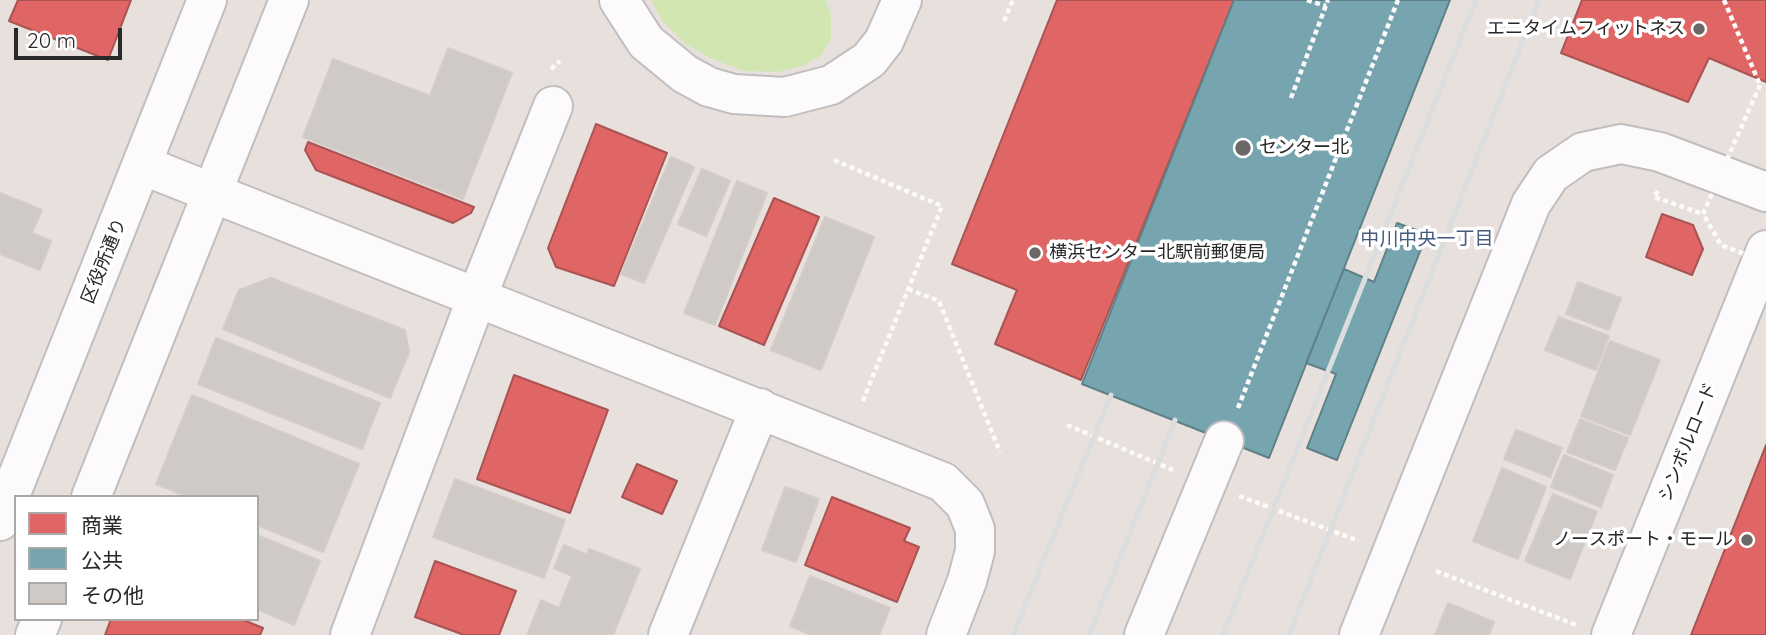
<!DOCTYPE html>
<meta charset="utf-8">
<style>
body{margin:0}
#map{position:relative;width:1766px;height:635px;overflow:hidden;background:#e8e0dc;font-family:Quicksand,"Noto Sans JP",sans-serif}
canvas{display:block}
.legend{position:absolute;left:14px;top:495px;width:245px;height:126px;box-sizing:border-box;background:#fff;border:2px solid #a9a9a9;margin:0;padding:9px 12px;list-style:none;font-size:21px;color:#282828}
.legend li{display:flex;align-items:center;gap:14px;height:35px}
.legend b{width:35px;border:2px solid #a9a9a9}
.scale{position:absolute;left:14px;top:28px;width:108px;height:32px;box-sizing:border-box;border:4px solid #282828;border-top:0;padding-left:9px;font-size:21px;line-height:24px;white-space:nowrap;color:#282828;-webkit-text-stroke:5px #fff;paint-order:stroke}
</style>
<div id="map">
<canvas width="1766" height="635"></canvas>
<ul class="legend">
<li><b style="height:19px;background:#e06666"></b>商業</li>
<li><b style="height:19px;background:#76a5af"></b>公共</li>
<li><b style="height:19px;background:#d0cac7"></b>その他</li>
</ul>
<div class="scale">20 m</div>
</div>
<script>
const ctx = document.querySelector('canvas').getContext('2d');
ctx.lineJoin = 'round';
function paint(path, color) { ctx.fillStyle = color; ctx.fill(path, 'evenodd'); }
const shape = rows => new Path2D(rows.map(r => 'M' + r).join(''));
function trace(path, color, width, dash) { ctx.strokeStyle = color; ctx.lineWidth = width; ctx.lineCap = dash ? 'butt' : 'round'; ctx.setLineDash(dash || []); ctx.stroke(path); }
function write(font, color, halo, rows, align = 'center') {
  ctx.font = font + ' Quicksand,"Noto Sans JP",sans-serif'; ctx.lineWidth = 7; ctx.setLineDash([]); ctx.textBaseline = 'middle'; ctx.strokeStyle = halo; ctx.fillStyle = color; for (const [text, x, y, turn = 0] of rows) {
    ctx.save(); ctx.translate(x, y); ctx.rotate((+turn || 0) * Math.PI / 180); ctx.textAlign = isNaN(turn) ? turn : align; if (halo) ctx.strokeText(text, 0, 0); ctx.fillText(text, 0, 0); ctx.restore();
  }
}
paint(shape([
 [651,0,826,0,831,14,831,38,822,55,805,65,777,72,745,71,714,60,686,44,662,21]
]), '#d2e6b1');
const shops = shape([
 [18,0,131,0,108,60,9,21,18,0],
 [1057,0,1234,0,1081,380,995,344,1017,290,952,264,1057,0],
 [1582,0,1766,0,1766,82,1709,58,1688,102,1561,53,1582,0],
 [596,124,667,153,614,286,556,267,548,248,596,124],
 [308,142,474,207,471,213,453,223,316,170,305,150,308,142],
 [774,198,819,217,764,345,719,326,774,198],
 [1662,214,1693,225,1703,249,1692,275,1646,257,1662,214],
 [514,375,608,410,570,513,477,479,514,375],
 [1766,445,1766,635,1691,635,1766,445],
 [637,464,677,481,662,514,622,497,637,464],
 [832,497,910,528,904,541,919,547,897,602,805,565,832,497],
 [435,561,516,591,499,635,464,635,415,617,435,561],
 [111,619,241,619,263,628,260,635,105,635,111,619]
]);
paint(shops, '#e06666');
trace(shops, '#a95353', 2);
const public = shape([
 [1234,0,1450,0,1269,458,1082,384,1234,0],
 [1397,223,1427,234,1337,460,1307,448,1336,374,1306,363,1344,269,1374,282,1397,223]
]);
paint(public, '#76a5af');
trace(public, '#5f8086', 2);
const building = shape([
 [448,48,512,73,463,199,303,137,333,59,430,96,448,48],
 [671,157,694,167,644,283,621,274,671,157],
 [702,169,730,181,706,236,678,224,702,169],
 [737,181,767,193,715,325,684,313,737,181],
 [0,193,42,210,32,233,51,241,40,270,0,254,0,193],
 [825,217,874,237,821,370,771,350,825,217],
 [271,278,405,330,409,352,390,398,223,329,239,290,271,278],
 [1578,282,1621,298,1609,330,1566,314,1578,282],
 [1559,317,1609,336,1596,370,1545,350,1559,317],
 [216,338,380,403,362,449,198,384,216,338],
 [1610,341,1660,360,1630,435,1581,416,1610,341],
 [192,395,359,464,323,552,257,525,257,497,188,497,156,484,192,395],
 [1580,419,1628,438,1615,470,1567,452,1580,419],
 [1516,430,1562,448,1550,477,1504,459,1516,430],
 [1564,455,1613,475,1601,507,1551,487,1564,455],
 [1502,468,1546,487,1518,559,1473,541,1502,468],
 [455,479,565,520,544,578,433,537,455,479],
 [785,487,819,499,796,562,762,550,785,487],
 [1553,494,1597,512,1570,579,1525,561,1553,494],
 [257,535,320,561,294,625,257,609,257,535],
 [564,545,587,555,589,549,640,569,613,635,527,635,541,600,559,608,572,576,554,568,564,545],
 [810,576,890,608,879,635,811,635,790,626,810,576],
 [1448,603,1494,622,1489,635,1435,635,1448,603]
]);
paint(building, '#d0cac7');
trace(building, '#d3ccc8', 2);
const minor = shape([
 [619,0,646,42,685,74,709,87,734,94,785,97,831,85,869,60,884,41,902,0],
 [142,165,943,482,965,504,975,529,975,551,967,581,946,635],
 [91,497,289,0],
 [0,521,207,0],
 [35,635,42,619],
 [350,635,477,297,553,106],
 [668,635,760,408],
 [1144,635,1224,441],
 [1359,635,1531,204,1551,174,1583,152,1621,144,1660,152,1766,192],
 [1611,635,1766,250]
]);
trace(minor, '#c0bebf', 42);
trace(shape([
 [1307,0,1326,6],
 [1724,0,1760,85],
 [1004,21,1013,0],
 [551,69,560,61],
 [1291,98,1328,0],
 [834,160,942,206,862,403],
 [1658,191,1654,197,1703,214],
 [908,289,939,301,1000,452],
 [1238,408,1398,0],
 [1067,425,1173,470],
 [1239,496,1359,541],
 [1436,571,1576,625]
]), '#fcfafa', 4.5, [5, 3.5]);
trace(minor, '#fcfafa', 38);
trace(shape([
 [1013,635,1111,395],
 [1089,635,1175,420],
 [1223,635,1476,0],
 [1289,635,1539,0]
]), '#dcddde', 5);
trace(shape([
 [1760,85,1703,214,1721,245,1766,262]
]), '#fcfafa', 4.5, [5, 3.5]);
for (const [x, y, r, color] of [
 [1699,29,7,"#6b6867"],
 [1243,148,9,"#6b6867"],
 [1035,253,7,"#6b6867"],
 [1747,540,7,"#6b6867"]
]) { const dot = new Path2D(); dot.arc(x, y, r, 0, 2 * Math.PI); ctx.fillStyle = color; ctx.fill(dot); trace(dot, '#fff', 2.5); }
write('18px', '#282828', '#fff', [
 ["エニタイムフィットネス",1685,29],
 ["センター北",1259,148,"left"],
 ["横浜センター北駅前郵便局",1049,253,"left"],
 ["ノースポート・モール",1733,540]
], 'right');
write('18px', '#282828', '#fff', [
 ["区役所通り",104,261,-68],
 ["シンボルロード",1688,442,-68]
]);
write('19px', '#445a7d', '#fff', [
 ["中川中央一丁目",1427,239]
]);
</script>
